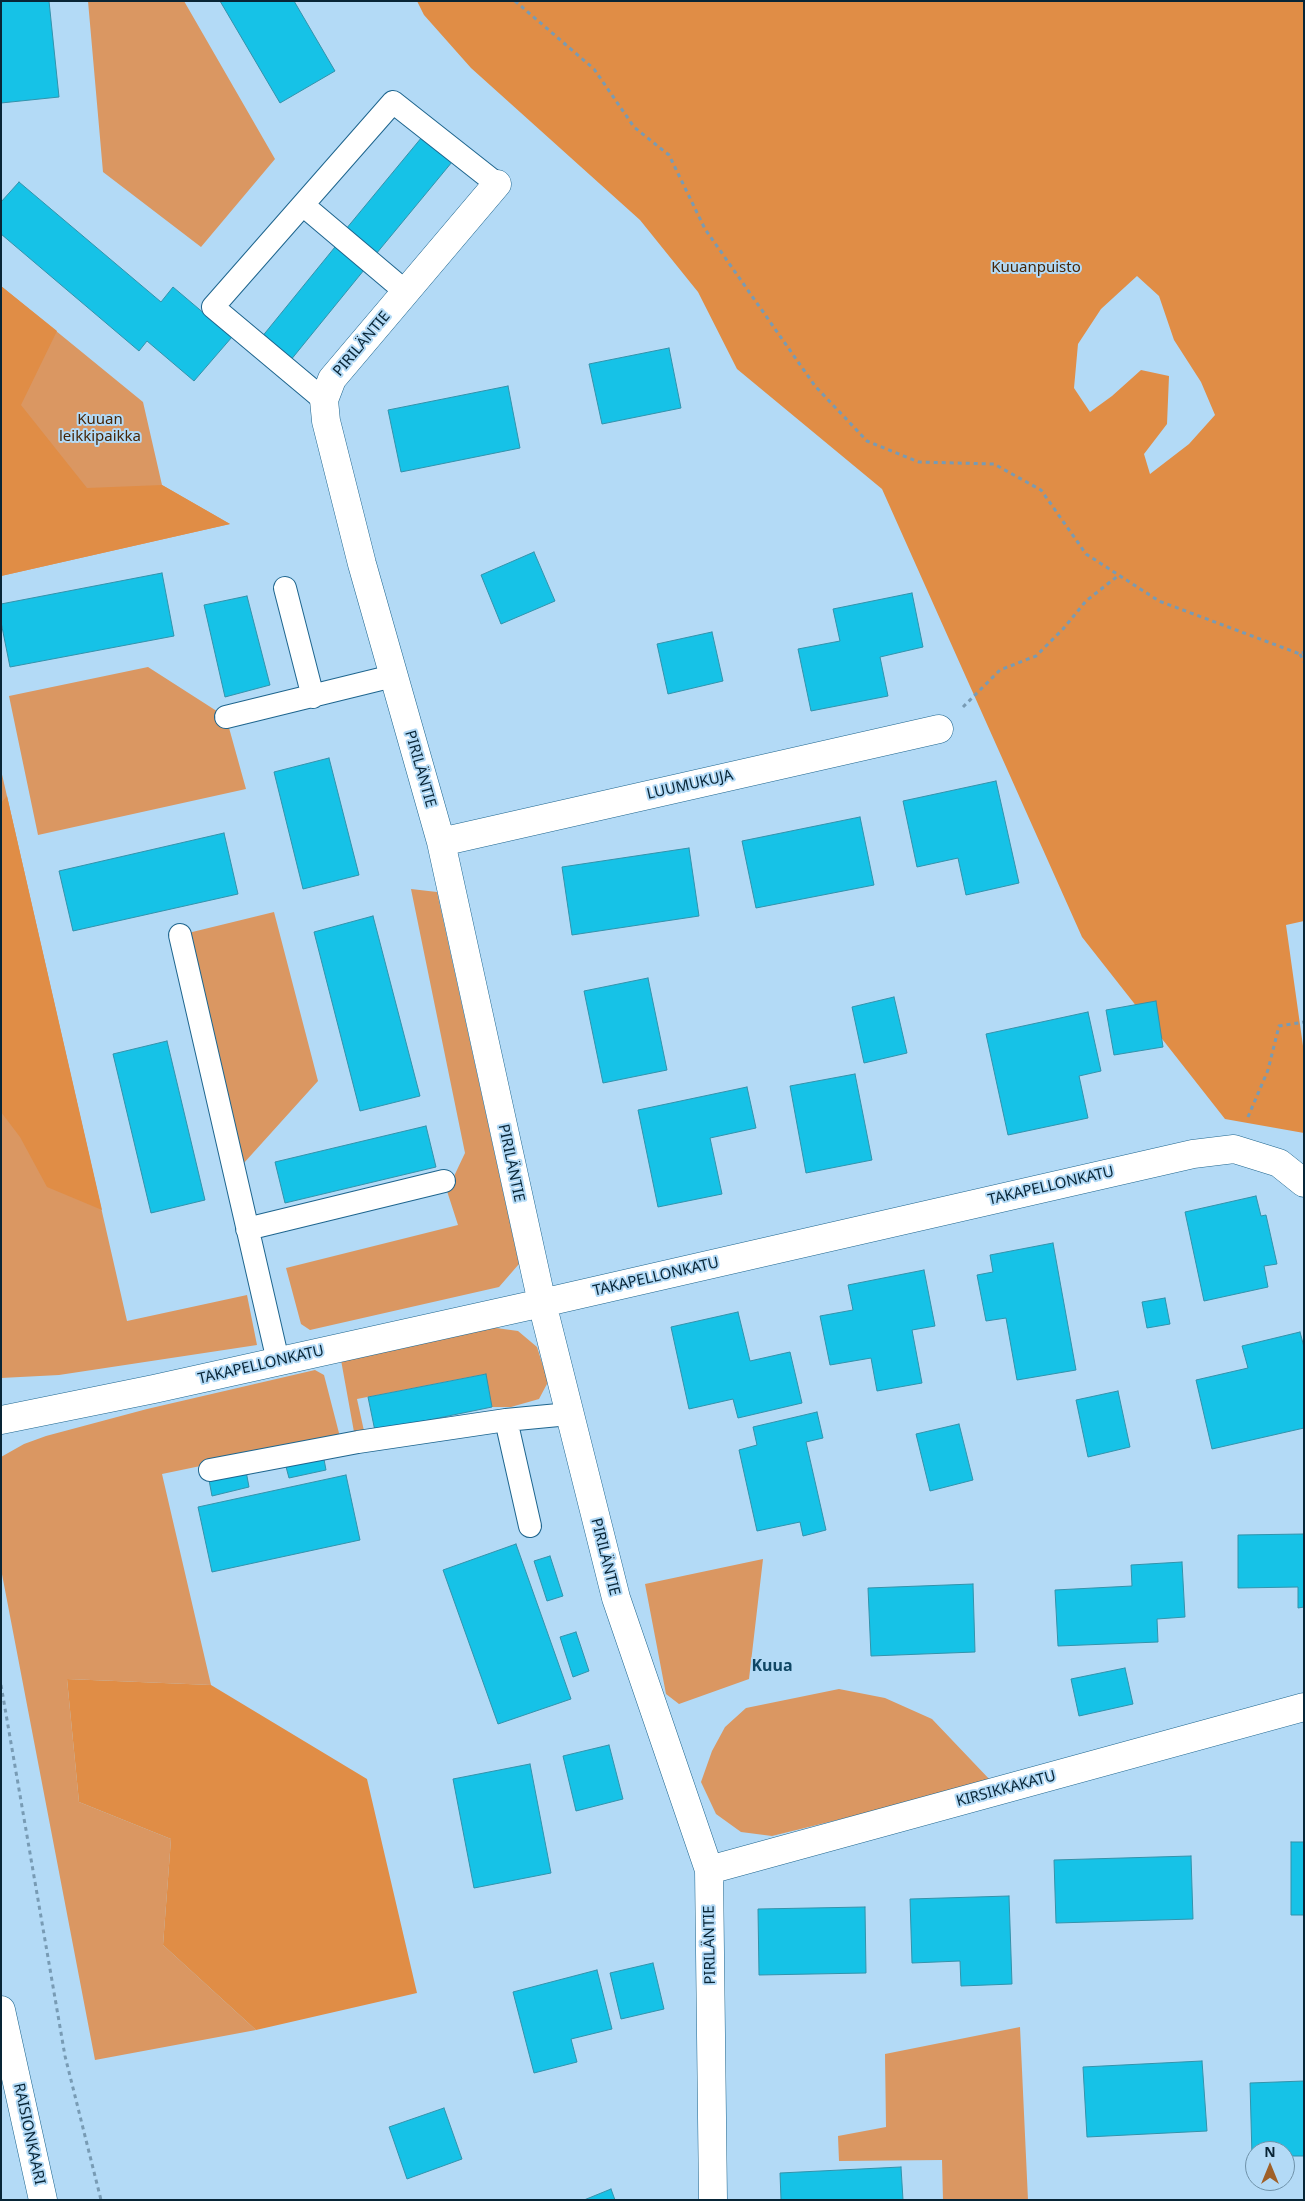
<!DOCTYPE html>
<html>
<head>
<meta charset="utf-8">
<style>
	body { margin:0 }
	#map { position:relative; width:1305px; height:2201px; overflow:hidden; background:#b3daf6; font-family:"Noto Sans",sans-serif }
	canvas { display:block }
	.frame { position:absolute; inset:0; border:2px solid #082536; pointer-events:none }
	.north { position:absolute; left:1245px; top:2141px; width:50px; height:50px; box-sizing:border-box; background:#b3daf6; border:1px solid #6f92a9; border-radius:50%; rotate:0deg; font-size:14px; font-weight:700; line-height:20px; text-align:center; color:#082536 }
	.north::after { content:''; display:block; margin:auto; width:18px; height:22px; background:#9f6028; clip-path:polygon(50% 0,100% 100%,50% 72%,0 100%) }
</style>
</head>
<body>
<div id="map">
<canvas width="1305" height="2201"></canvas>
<div class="frame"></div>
<div class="north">N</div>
</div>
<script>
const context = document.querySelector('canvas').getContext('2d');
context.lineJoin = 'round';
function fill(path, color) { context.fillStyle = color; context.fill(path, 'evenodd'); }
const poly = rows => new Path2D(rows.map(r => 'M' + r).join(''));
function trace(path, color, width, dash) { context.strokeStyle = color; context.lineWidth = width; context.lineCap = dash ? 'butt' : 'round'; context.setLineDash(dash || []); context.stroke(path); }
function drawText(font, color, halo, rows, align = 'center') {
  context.font = font + ' "Noto Sans",sans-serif'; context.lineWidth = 4; context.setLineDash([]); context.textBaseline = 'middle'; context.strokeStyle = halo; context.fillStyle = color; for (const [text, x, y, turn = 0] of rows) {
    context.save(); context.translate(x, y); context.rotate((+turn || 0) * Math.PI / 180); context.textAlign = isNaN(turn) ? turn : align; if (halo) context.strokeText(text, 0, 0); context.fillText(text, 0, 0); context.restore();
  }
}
const green = poly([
	[88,1,184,1,275,159,201,247,103,172],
	[1,286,143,402,162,485,230,524,1,576],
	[148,667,226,717,246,789,38,835,9,696],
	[1,770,127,1321,247,1295,257,1345,59,1375,1,1378],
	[411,889,437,892,519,1264,499,1287,310,1330,301,1324,286,1268,458,1225,447,1191,465,1153],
	[274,912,318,1081,234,1174,180,935],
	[489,1327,518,1331,537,1347,548,1382,539,1399,511,1407,492,1407,485,1374,357,1399,364,1431,354,1432,341,1360],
	[315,1370,324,1375,340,1437,162,1474,211,1685,67,1679,79,1802,171,1839,163,1945,256,2030,95,2060,1,1569,1,1457,24,1444,46,1436,147,1409],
	[763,1559,749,1679,679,1704,666,1694,645,1584],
	[839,1689,885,1698,932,1719,992,1782,772,1836,741,1832,716,1814,701,1782,712,1751,725,1727,746,1708],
	[1020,2027,1028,2200,943,2200,942,2160,839,2161,838,2136,886,2127,885,2054]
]);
const forest = poly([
	[417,1,1304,1,1304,921,1286,925,1304,1053,1304,1133,1225,1119,1082,937,882,489,737,369,698,292,640,220,471,68,424,15],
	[1137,276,1159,296,1174,340,1201,382,1215,415,1189,444,1150,474,1144,454,1167,424,1169,376,1141,370,1112,396,1090,412,1074,388,1078,344,1101,309],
	[1,286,57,331,21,405,87,488,162,485,230,524,1,576],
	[7,796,102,1210,47,1187,20,1137,1,1112,1,803],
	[67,1679,211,1685,367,1779,417,1993,256,2030,163,1945,171,1839,79,1802]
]);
const building = poly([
	[1,1,49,1,59,97,1,103,1,1],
	[220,1,294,1,335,71,280,103,220,1],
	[422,137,452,162,376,254,346,229,422,137],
	[19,182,161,302,173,287,232,337,194,381,147,341,139,351,1,234,1,202,19,182],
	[335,247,364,270,290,361,261,338,335,247],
	[669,348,681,408,602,424,589,364,669,348],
	[508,386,520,448,401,472,388,410,508,386],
	[534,552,555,601,501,624,481,575,534,552],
	[162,573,174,636,10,667,1,622,1,604,162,573],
	[912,593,923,647,880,657,888,696,811,711,798,649,840,641,833,609,912,593],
	[247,596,270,685,225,697,204,605,247,596],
	[712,632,723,681,668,694,657,644,712,632],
	[329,758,359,875,303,889,274,772,329,758],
	[996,781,1019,883,966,895,958,858,917,867,903,801,996,781],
	[860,817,874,885,756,908,742,841,860,817],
	[224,833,238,894,73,931,59,871,224,833],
	[689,848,699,916,572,935,562,867,689,848],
	[373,916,420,1096,360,1111,314,932,373,916],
	[648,978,667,1070,603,1083,584,991,648,978],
	[894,997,907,1053,864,1063,852,1007,894,997],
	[1156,1001,1163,1047,1114,1055,1106,1010,1156,1001],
	[1088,1012,1101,1071,1079,1076,1088,1118,1008,1135,986,1034,1088,1012],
	[167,1041,205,1200,151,1213,113,1054,167,1041],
	[855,1074,872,1160,806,1173,790,1086,855,1074],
	[747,1087,756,1128,710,1138,722,1194,658,1207,638,1110,747,1087],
	[426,1126,436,1167,285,1203,275,1162,426,1126],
	[1256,1196,1261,1216,1266,1215,1277,1264,1264,1266,1268,1287,1204,1301,1185,1212,1256,1196],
	[1053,1243,1076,1370,1017,1380,1006,1318,986,1321,977,1275,993,1272,990,1255,1053,1243],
	[924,1270,935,1326,912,1330,922,1383,877,1391,871,1358,830,1365,820,1316,853,1310,848,1285,924,1270],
	[1165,1298,1170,1324,1147,1328,1142,1302,1165,1298],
	[738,1312,750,1361,790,1352,802,1403,738,1418,733,1399,689,1409,671,1327,738,1312],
	[1300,1332,1304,1347,1304,1428,1212,1449,1196,1380,1248,1368,1242,1346,1300,1332],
	[486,1374,492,1407,375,1431,368,1397,486,1374],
	[1118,1391,1130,1447,1088,1457,1076,1400,1118,1391],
	[817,1412,823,1438,806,1442,826,1530,803,1536,800,1522,757,1531,739,1450,757,1445,753,1427,817,1412],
	[959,1424,973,1480,930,1491,916,1434,959,1424],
	[323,1454,326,1470,289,1478,285,1463,323,1454],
	[246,1471,249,1487,212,1496,209,1480,246,1471],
	[346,1475,360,1540,212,1572,198,1507,346,1475],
	[1304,1534,1304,1607,1298,1608,1298,1587,1238,1588,1238,1535,1304,1534],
	[516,1544,571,1699,498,1724,443,1570,516,1544],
	[550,1556,563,1596,547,1601,534,1561,550,1556],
	[1182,1562,1185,1617,1157,1619,1158,1642,1058,1646,1055,1590,1132,1586,1131,1565,1182,1562],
	[973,1584,975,1652,871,1656,868,1588,973,1584],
	[576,1632,589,1671,573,1677,560,1637,576,1632],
	[1125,1668,1133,1704,1079,1716,1071,1679,1125,1668],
	[609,1745,623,1799,576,1811,563,1756,609,1745],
	[530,1764,551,1873,474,1888,453,1779,530,1764],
	[1291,1842,1304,1842,1304,1915,1291,1915,1291,1842],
	[1191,1856,1193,1919,1056,1923,1054,1860,1191,1856],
	[1009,1896,1012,1984,961,1986,960,1961,912,1963,910,1899,1009,1896],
	[865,1907,866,1973,759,1975,758,1909,865,1907],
	[653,1963,664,2009,621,2019,610,1973,653,1963],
	[597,1970,612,2029,571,2039,577,2062,534,2073,513,1992,597,1970],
	[1202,2061,1207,2131,1087,2137,1083,2067,1202,2061],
	[1304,2081,1304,2156,1285,2156,1285,2151,1255,2151,1255,2157,1252,2157,1250,2083,1304,2081],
	[444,2108,462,2159,407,2179,389,2127,444,2108],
	[901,2167,903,2200,781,2200,780,2173,901,2167],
	[611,2189,615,2200,584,2200,611,2189]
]);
const path = poly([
	[515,1,594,69,634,127,669,155,705,229,815,386,867,441,919,462,994,464,1041,490,1086,554,1159,601,1300,654,1304,652],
	[1300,654,1304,662],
	[963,707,1000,670,1036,656,1063,629,1086,601,1119,575],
	[1248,1117,1268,1070,1279,1026,1304,1022],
	[1,1685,65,2056,101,2200]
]);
const lane = poly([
	[303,205,406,292],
	[324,400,213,307,393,102,497,184],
	[285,588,313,697],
	[226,717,393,676],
	[180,935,278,1361],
	[247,1229,444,1181],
	[506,1420,530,1526],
	[210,1470,358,1442,506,1420,569,1414]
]);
const street = poly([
	[497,184,332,379,324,400,326,421,362,564,441,842,542,1303,616,1598,709,1870,713,2200],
	[441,842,939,729],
	[1,1420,154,1389,542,1303,1193,1154,1234,1149,1279,1163,1304,1183],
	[709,1870,1304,1707]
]);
const secondary = poly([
	[1,2010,43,2200]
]);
const parkNames = [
	["Kuuanpuisto",1036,268],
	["Kuuan",100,420],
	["leikkipaikka",100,437]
];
const streetNames = [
	["PIRILÄNTIE",362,344,-50],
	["PIRILÄNTIE",420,769,74],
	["LUUMUKUJA",690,785,-13],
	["PIRILÄNTIE",511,1163,78],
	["TAKAPELLONKATU",1051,1186,-13],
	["TAKAPELLONKATU",656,1277,-13],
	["TAKAPELLONKATU",261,1365,-13],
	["PIRILÄNTIE",605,1557,76],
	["KIRSIKKAKATU",1006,1789,-15],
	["PIRILÄNTIE",710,1945,-91],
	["RAISIONKAARI",29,2134,78]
];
const neighbourhoodNames = [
	["Kuua",772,1666]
];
fill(green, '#da9762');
fill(forest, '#e08d46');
fill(building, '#16c2e7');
trace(building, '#3392ab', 1);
trace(lane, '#1e658e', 24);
trace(street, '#1e658e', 29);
trace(secondary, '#1e658e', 29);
trace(path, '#789bb4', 3, [4, 4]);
trace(lane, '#fff', 22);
trace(street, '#fff', 28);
trace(secondary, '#fff', 28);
drawText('15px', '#462506', '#b3daf6', parkNames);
drawText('15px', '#082536', '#b3daf6', streetNames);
drawText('bold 16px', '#104765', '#b3daf6', neighbourhoodNames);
</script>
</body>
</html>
